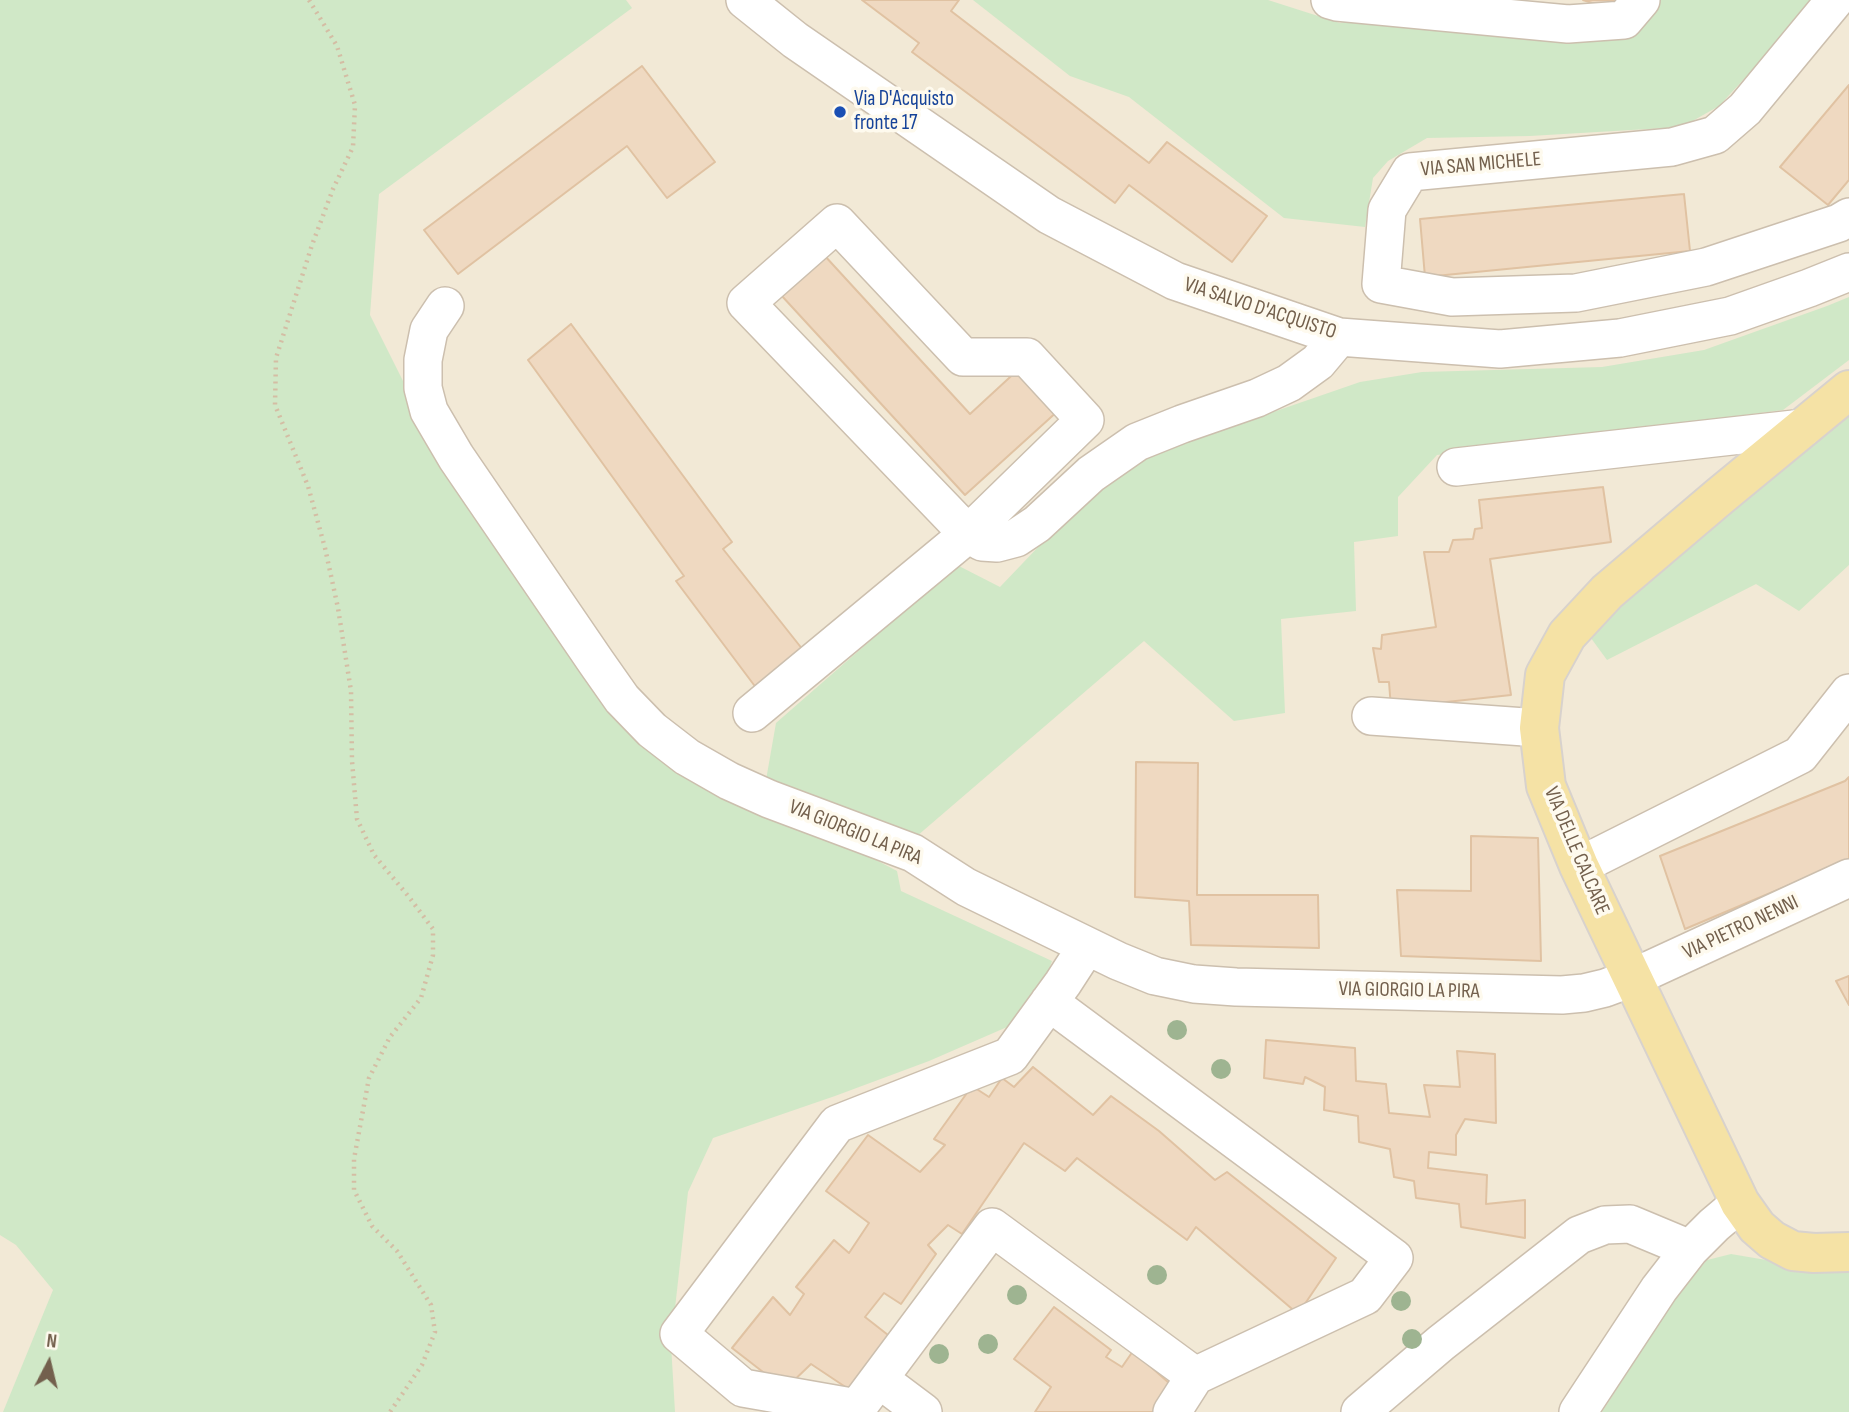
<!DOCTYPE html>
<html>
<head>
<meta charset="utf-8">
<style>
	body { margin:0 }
	#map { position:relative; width:1849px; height:1412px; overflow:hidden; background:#fbf6e8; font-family:"Sofia Sans Condensed",sans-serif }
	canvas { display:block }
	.north { position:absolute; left:14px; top:1328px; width:70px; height:70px; -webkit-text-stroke:5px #fefaee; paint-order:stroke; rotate:7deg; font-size:19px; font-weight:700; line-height:28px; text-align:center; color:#73604d }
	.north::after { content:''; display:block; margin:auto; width:24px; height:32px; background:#73604d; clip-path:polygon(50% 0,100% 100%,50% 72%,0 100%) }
</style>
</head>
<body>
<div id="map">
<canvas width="1849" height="1412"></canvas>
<div class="north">N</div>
</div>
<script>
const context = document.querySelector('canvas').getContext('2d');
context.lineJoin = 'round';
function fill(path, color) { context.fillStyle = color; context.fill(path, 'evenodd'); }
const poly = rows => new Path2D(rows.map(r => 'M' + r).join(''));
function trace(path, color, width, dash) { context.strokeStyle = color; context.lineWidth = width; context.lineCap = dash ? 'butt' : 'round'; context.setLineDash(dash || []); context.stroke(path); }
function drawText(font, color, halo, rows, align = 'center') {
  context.font = font + ' "Sofia Sans Condensed",sans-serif'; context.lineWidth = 7; context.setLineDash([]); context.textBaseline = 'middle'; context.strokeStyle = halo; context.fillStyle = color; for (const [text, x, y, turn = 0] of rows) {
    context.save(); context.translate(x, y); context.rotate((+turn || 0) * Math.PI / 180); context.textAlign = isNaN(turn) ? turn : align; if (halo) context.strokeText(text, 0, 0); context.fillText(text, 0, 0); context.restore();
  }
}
const residential = poly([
	[0,0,1849,0,1849,1412,0,1412]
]);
const green = poly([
	[0,0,626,0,632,8,379,194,370,315,414,403,592,677,859,851,897,871,901,891,1052,961,1043,985,1014,1024,929,1061,835,1096,713,1138,688,1192,671,1344,675,1412,3,1412,53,1290,16,1245,0,1235],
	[973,0,1268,0,1340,23,1370,14,1575,39,1651,0,1813,0,1791,28,1719,106,1682,127,1530,136,1427,138,1388,161,1373,178,1365,227,1284,218,1129,97,1070,76],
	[1849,297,1849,360,1783,410,1437,455,1398,497,1398,536,1354,542,1356,611,1281,619,1285,713,1234,721,1144,641,917,836,766,780,776,723,957,565,1000,587,1064,520,1146,456,1360,382,1422,372,1602,367,1704,350,1827,306],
	[1849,416,1849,565,1799,611,1756,584,1607,660,1588,634,1629,593],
	[1731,1254,1778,1262,1849,1270,1849,1412,1602,1412,1678,1294,1707,1260]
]);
const building = poly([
	[862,0,959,0,951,11,1149,163,1167,142,1267,216,1232,262,1129,185,1115,203,912,52,919,43,862,0],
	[1583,0,1614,0,1611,9,1583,0],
	[642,66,715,162,667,198,627,146,458,274,424,230,642,66],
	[1849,85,1849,180,1828,205,1780,167,1849,85],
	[1684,194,1690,251,1425,277,1420,219,1684,194],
	[824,255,970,414,1021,367,1060,409,965,495,781,295,824,255],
	[571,324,732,542,723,549,807,655,760,693,676,581,684,576,528,360,571,324],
	[1603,487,1611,542,1490,559,1511,695,1391,708,1389,682,1379,682,1373,648,1381,649,1382,635,1436,627,1424,552,1449,552,1453,540,1473,539,1475,529,1482,528,1479,500,1603,487],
	[1136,762,1198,763,1197,895,1318,895,1319,948,1191,945,1189,901,1135,897,1136,762],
	[1849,777,1849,859,1813,875,1685,929,1660,856,1845,781,1849,777],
	[1471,836,1538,838,1541,961,1401,956,1397,890,1471,891,1471,836],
	[1849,976,1849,1005,1836,981,1849,976],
	[1266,1040,1355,1048,1356,1081,1386,1084,1389,1113,1430,1117,1424,1085,1460,1087,1457,1051,1495,1054,1496,1123,1465,1119,1456,1135,1456,1155,1429,1152,1428,1168,1487,1175,1486,1204,1525,1200,1525,1238,1461,1227,1459,1204,1416,1198,1414,1181,1394,1177,1390,1149,1359,1142,1358,1116,1324,1110,1325,1087,1305,1077,1303,1084,1264,1078,1266,1040],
	[1033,1067,1093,1115,1111,1096,1159,1131,1215,1180,1227,1172,1336,1258,1298,1314,1196,1227,1187,1240,1077,1158,1065,1171,1024,1143,962,1234,948,1225,928,1245,936,1254,901,1304,884,1293,865,1317,897,1342,859,1396,811,1364,785,1389,732,1348,773,1297,790,1315,804,1294,796,1287,834,1240,849,1253,869,1223,826,1191,868,1135,920,1172,945,1145,934,1139,972,1086,989,1097,1002,1078,1014,1087,1033,1067],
	[1054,1307,1111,1350,1106,1357,1122,1367,1133,1351,1178,1391,1164,1412,1035,1412,1051,1387,1014,1359,1054,1307]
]);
const path = poly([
	[309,0,337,46,355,105,353,147,333,189,312,245,276,358,275,405,308,486,325,548,338,608,351,691,352,761,357,819,374,855,409,897,433,929,433,955,421,998,390,1037,369,1078,354,1159,354,1190,372,1226,397,1251,431,1305,435,1332,422,1365,390,1412]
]);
const minor = poly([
	[745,0,795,40,1049,215,1175,281,1339,337,1500,349,1620,338,1730,316,1809,288,1849,272],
	[1330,0,1337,2,1568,24,1624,20,1641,0],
	[1835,0,1745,109,1715,135,1672,147,1410,172,1387,210,1381,284,1452,297,1576,293,1706,267,1839,223,1849,217],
	[445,306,429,330,423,360,423,388,429,411,456,457,596,662,622,699,652,730,687,757,729,781,769,799,913,853,966,887,1118,961,1155,976,1194,984,1236,987,1562,995,1584,993,1605,988,1632,978,1849,878],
	[1456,467,1803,428],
	[752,713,968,534,1085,420,1027,357,963,357,837,223,746,303,968,534,982,542,997,543,1016,538,1037,524,1091,474,1137,442,1182,424,1257,398,1289,383,1318,362,1339,337],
	[1371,716,1539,728],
	[1579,866,1800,755,1849,693],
	[1087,946,1063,983,1010,1056,837,1124,679,1334,743,1388,857,1408,992,1227,1195,1376],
	[1049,1002,1394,1258,1365,1296,1195,1376,1172,1412],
	[879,1379,923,1412],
	[1360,1412,1441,1343,1579,1235,1605,1225,1630,1224,1690,1249],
	[1578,1412,1659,1289,1690,1249,1714,1225,1740,1203]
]);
const major = poly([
	[1849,390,1720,496,1607,592,1567,635,1545,675,1539,728,1546,786,1579,866,1740,1203,1757,1227,1772,1240,1793,1251,1814,1253,1849,1252]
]);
const trees = [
	[1177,1030],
	[1221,1069],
	[1157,1275],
	[1017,1295],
	[1401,1301],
	[1412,1339],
	[988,1344],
	[939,1354]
];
const markers = [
	[840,112,7,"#1a4fb4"]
];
const transitNames = [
	["Via D'Acquisto",854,100],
	["fronte 17",854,124]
];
const streetNames = [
	["VIA SAN MICHELE",1481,165,-5],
	["VIA SALVO D'ACQUISTO",1260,309,18],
	["VIA GIORGIO LA PIRA",855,833,22],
	["VIA DELLE CALCARE",1576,851,67],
	["VIA PIETRO NENNI",1741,928,-25],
	["VIA GIORGIO LA PIRA",1409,991,1]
];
fill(residential, '#f2e9d6');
fill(green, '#d0e8c7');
fill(building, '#efd9c1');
trace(building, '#e0c2a2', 2);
trace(minor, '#ccbfae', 40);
trace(major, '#d8d2cd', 42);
trace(path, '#d4bda4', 4.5, [2, 5]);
trace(minor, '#fff', 37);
trace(major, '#f5e2a5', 38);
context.fillStyle = '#9eb491';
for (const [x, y] of trees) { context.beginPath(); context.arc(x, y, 10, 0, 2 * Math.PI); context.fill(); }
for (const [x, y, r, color] of markers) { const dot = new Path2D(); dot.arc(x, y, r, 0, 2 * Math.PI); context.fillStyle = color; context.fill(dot); trace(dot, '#fefaee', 2.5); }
drawText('21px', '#164399', '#fefaee', transitNames, 'left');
drawText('21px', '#73604d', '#fefaee', streetNames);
</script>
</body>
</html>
